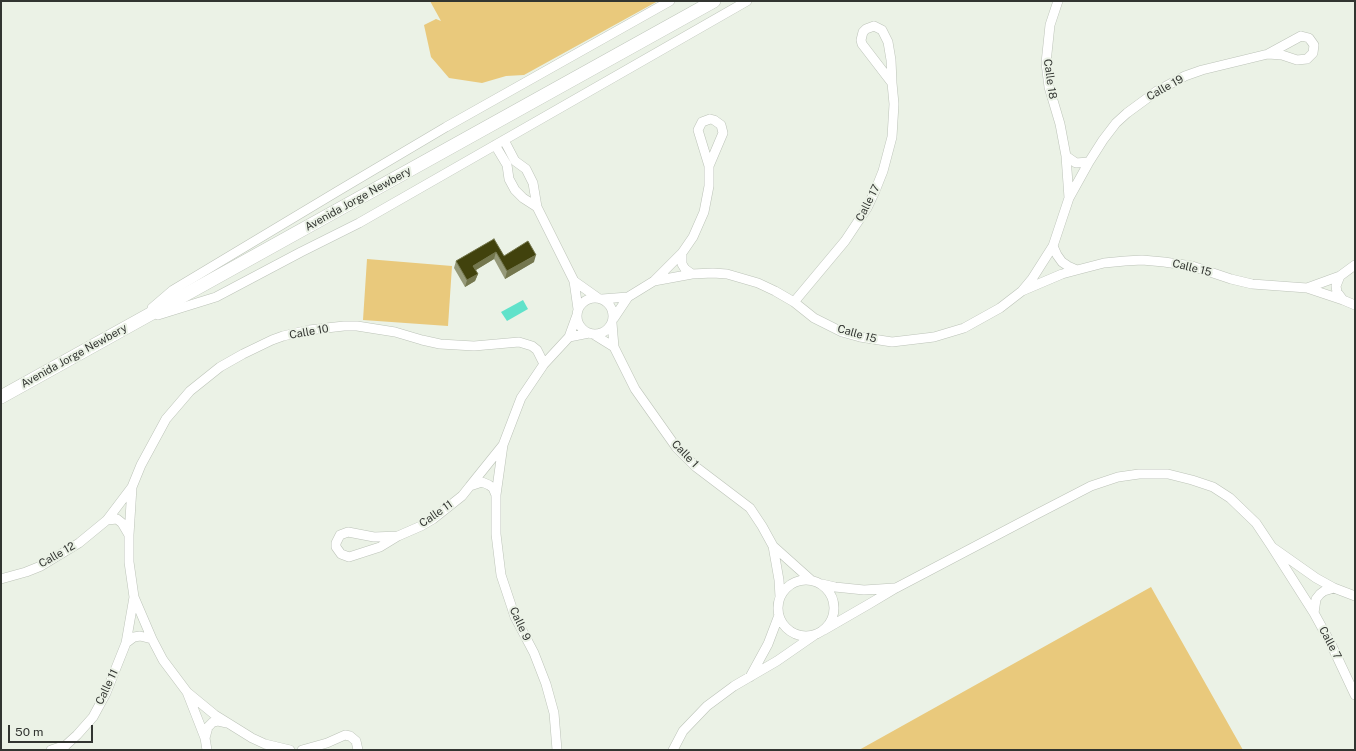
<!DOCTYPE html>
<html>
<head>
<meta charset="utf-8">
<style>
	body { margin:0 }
	#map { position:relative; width:1356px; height:751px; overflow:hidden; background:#ebf2e6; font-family:"Public Sans",sans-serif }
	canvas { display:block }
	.frame { position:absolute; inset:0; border:2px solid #323531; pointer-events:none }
	.scale { position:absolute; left:8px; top:725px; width:85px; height:18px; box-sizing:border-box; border:2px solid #323531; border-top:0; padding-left:5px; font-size:12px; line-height:14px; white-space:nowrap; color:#323531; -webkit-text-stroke:3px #ebf2e6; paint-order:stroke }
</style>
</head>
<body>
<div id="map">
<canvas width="1356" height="751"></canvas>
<div class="frame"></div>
<div class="scale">50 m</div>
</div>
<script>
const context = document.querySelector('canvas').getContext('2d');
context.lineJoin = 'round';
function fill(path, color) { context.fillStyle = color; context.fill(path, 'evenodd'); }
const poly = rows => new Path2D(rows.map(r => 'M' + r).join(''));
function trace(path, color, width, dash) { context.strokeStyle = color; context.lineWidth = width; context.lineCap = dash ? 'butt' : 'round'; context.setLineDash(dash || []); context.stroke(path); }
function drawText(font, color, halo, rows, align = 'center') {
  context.font = font + ' "Public Sans",sans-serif'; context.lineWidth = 4; context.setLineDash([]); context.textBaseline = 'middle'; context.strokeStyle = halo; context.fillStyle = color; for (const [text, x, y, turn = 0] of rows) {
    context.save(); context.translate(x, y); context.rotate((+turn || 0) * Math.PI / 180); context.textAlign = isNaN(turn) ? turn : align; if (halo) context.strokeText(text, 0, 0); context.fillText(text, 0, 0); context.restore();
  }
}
const green = poly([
	[430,1,658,1,524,75,506,76,482,83,449,78,431,57,424,25,436,19,441,21],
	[367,259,452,266,448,326,363,320],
	[1151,587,1243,750,859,750]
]);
const water = poly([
	[523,300,528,309,507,321,501,312]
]);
const minor = poly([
	[1058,1,1050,25,1046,63,1049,87,1060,124,1066,156],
	[874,26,882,30,888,42,891,60,892,83,862,44,861,40,863,32,866,29,874,26],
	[1301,36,1309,38,1314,45,1313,53,1307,59,1297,60,1282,55,1268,54,1301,36],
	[710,119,714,120,721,125,723,133,709,166,698,130,702,122,710,119],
	[495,145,507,165,509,179,515,190,523,198,537,207,533,183,526,169,515,161,504,140],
	[1089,162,1103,140,1116,123,1127,113,1157,91,1185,76,1202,70,1268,54],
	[537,207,574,281],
	[1053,246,1069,198,1089,162,1076,163,1066,156,1069,198],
	[682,253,693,237,704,212,709,186,709,166],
	[1077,270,1104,263,1125,261,1142,260,1164,262,1192,266,1231,279,1252,284,1307,288,1343,300,1337,292,1336,286,1340,276,1307,288],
	[692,274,713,273,727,274,758,283,775,291,794,302,814,318,842,332,860,337,892,342,934,337,964,328,1000,308,1022,291,1062,274,1077,270,1068,266,1062,262,1057,255,1053,246,1032,279,1022,291],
	[1340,276,1355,265],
	[628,297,654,281,682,253,682,264,685,269,692,274,654,281],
	'577 316a18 18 0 1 1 36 0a18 18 0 1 1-36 0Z',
	[602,299,628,297,614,318],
	[1343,300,1355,305],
	[794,302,845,241,867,208,875,191,883,171,892,137,894,104,892,83],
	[152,308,173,290,338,191,446,127,670,1],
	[578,309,574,281,598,298],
	[158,315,216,297,301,252,359,223,747,1],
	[577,315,569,337,589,333],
	[593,334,614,347,612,323],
	[614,347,635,389,676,447,696,467,750,508,762,526,773,546],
	[503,445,470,486,482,482,489,485,493,488,496,495,503,445,521,398,544,364,569,337],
	[132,487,129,535,122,523,117,519,107,520,132,487,141,465,166,419,190,391,220,367,243,354,272,340,283,336,309,330,344,326,357,326,395,332,422,340,440,344,474,346,519,342,532,346,537,350,544,364],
	[496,495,496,534,501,575,515,617,534,653,546,684,554,713,557,750],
	[348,532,374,537,398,536,380,547,349,557,341,554,336,547,336,543,340,535,348,532],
	[129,535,129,562,134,597,152,639,140,636,134,637,126,643,134,597],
	[398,536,421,526,433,519,462,496,470,486],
	[1,579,26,572,41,566,79,543,107,520],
	'778 608a28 28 0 1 1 56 0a28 28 0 1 1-56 0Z',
	[822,584,835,587,864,590,894,588],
	[1334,588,1324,591,1320,594,1316,599,1314,613,1272,547,1316,578,1334,588,1355,596],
	[780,597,779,580,773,546,811,580],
	[1314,613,1331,644,1355,695],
	[824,630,869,604,896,588,1033,516,1091,486,1118,477,1139,474,1168,474,1192,480,1213,487,1230,498,1256,523,1272,547],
	[152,639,163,660,187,692],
	[750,677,768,644,779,615],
	[227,723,218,721,213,722,208,727,205,738,187,692,215,715,252,738,265,744,290,750],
	[205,738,207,750],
	[66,745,77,735,93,717,106,693,126,643],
	[51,750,66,745,61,750],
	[302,750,327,743,345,735,350,736,356,741,358,750],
	[673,750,683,731,707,706,734,686,777,661,816,634]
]);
const secondary = poly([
	[1,397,714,1]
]);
const wall = poly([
	[494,239,504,256,534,262,505,279,494,259,476,270,478,274,475,281,465,287,454,268,456,261]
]);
const shadedWall = poly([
	[496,252,494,259,471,273,473,266],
	[536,255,534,262,505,279,507,271],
	[478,274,475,281,465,287,467,280]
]);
const building = poly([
	[494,239,504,256,528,241,536,255,507,271,496,252,473,266,478,274,467,280,456,261,494,239]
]);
const streetNames = [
	["Calle 18",1050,79,82],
	["Calle 19",1165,88,-29],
	["Avenida Jorge Newbery",358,199,-29],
	["Calle 17",868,203,-63],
	["Calle 15",1192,268,14],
	["Calle 10",309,332,-10],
	["Calle 15",857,334,16],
	["Avenida Jorge Newbery",74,356,-29],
	["Calle 1",685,454,46],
	["Calle 11",436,514,-35],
	["Calle 12",57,555,-30],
	["Calle 9",520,624,65],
	["Calle 7",1330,643,62],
	["Calle 11",107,687,-65]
];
fill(green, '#e9c97c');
fill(water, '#60e2ca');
trace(minor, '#bcc3b8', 10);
trace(secondary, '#bcc3b8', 14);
trace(minor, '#fff', 9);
trace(secondary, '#fff', 13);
fill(wall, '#969a7a');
fill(shadedWall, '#74774e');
fill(building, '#41420d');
trace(building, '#74774e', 1);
drawText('11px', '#323531', '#ebf2e6', streetNames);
</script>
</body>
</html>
